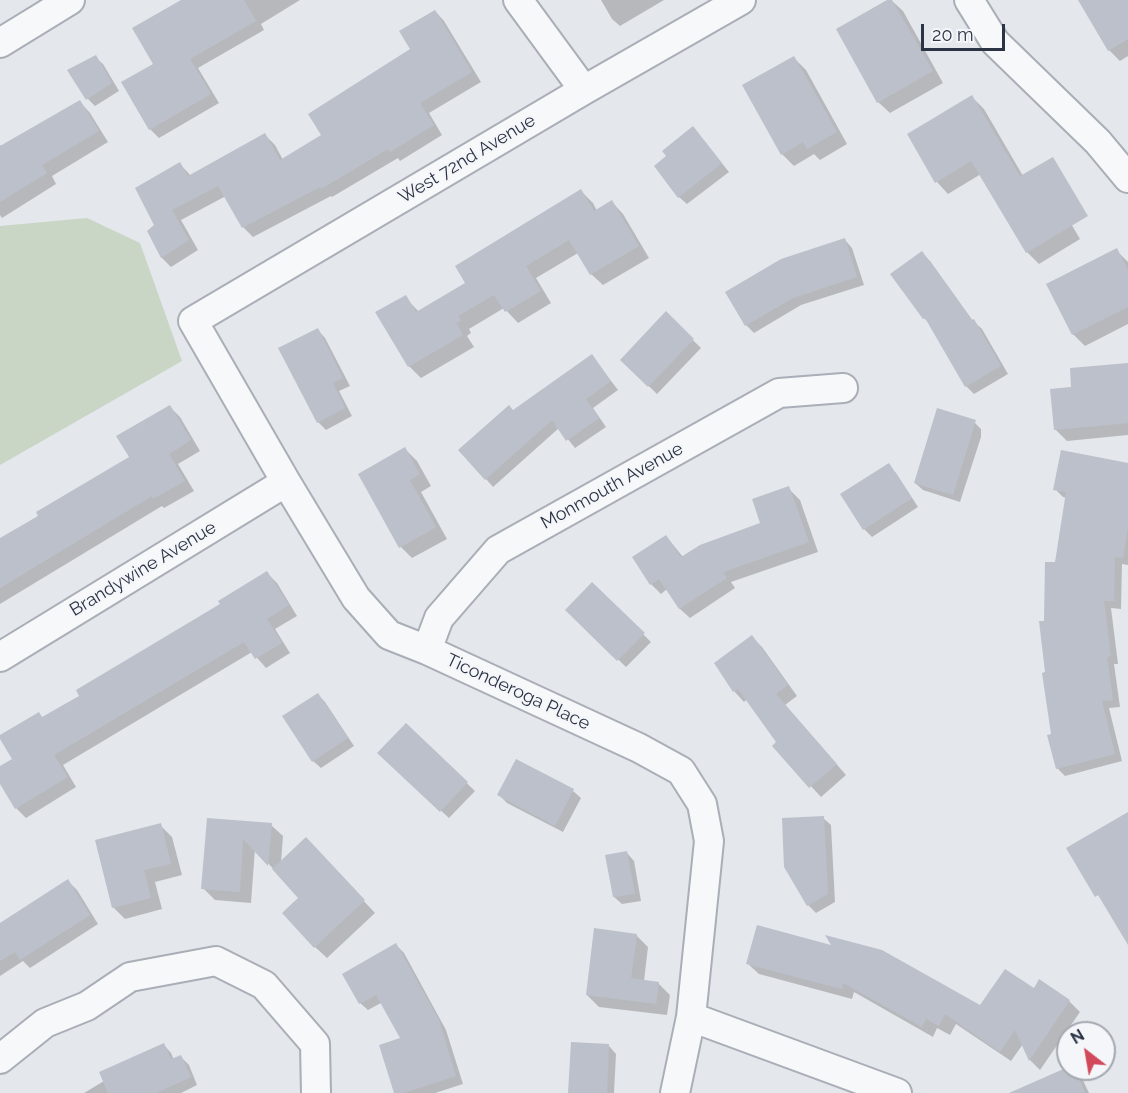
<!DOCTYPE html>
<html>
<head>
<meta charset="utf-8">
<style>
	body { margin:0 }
	#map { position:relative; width:1128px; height:1093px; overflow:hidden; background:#e4e7ec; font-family:Raleway,sans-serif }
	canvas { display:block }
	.north { position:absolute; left:1056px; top:1021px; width:60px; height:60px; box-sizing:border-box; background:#f4f6f9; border:2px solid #a4a8b1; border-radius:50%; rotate:329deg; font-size:16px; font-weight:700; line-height:24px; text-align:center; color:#2b3445 }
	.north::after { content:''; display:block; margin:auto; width:21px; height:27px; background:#d1495b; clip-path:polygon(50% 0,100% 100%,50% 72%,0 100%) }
	.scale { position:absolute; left:921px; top:24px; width:84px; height:27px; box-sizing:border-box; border:3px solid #2b3445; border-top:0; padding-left:8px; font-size:18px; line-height:21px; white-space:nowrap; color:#2b3445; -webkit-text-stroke:4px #f4f6f9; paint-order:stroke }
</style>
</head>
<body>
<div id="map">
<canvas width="1128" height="1093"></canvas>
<div class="north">N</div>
<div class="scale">20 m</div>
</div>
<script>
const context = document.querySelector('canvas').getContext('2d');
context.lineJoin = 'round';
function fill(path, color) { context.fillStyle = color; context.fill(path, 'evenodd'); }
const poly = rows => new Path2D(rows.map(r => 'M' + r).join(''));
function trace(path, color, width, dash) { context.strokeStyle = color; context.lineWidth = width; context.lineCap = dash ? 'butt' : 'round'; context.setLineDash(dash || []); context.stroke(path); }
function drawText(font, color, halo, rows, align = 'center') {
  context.font = font + ' Raleway,sans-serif'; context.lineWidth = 4.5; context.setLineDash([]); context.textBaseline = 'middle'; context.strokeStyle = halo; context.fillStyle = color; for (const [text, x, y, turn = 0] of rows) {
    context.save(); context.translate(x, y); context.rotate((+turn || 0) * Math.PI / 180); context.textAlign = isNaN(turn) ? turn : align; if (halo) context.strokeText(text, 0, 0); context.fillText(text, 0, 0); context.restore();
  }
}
const green = poly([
	[87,218,140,243,182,361,0,465,0,226]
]);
const shadow = poly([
	[182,0,300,0,261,24,264,30,198,68,219,103,159,138,150,129,155,64],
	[601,0,664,0,620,26,612,19],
	[891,0,903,11,943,83,890,113,878,102],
	[1080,0,1128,0,1128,56,1120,61,1109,50],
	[435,11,444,21,481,82,429,113,442,135,400,161,398,158,332,197,331,196,253,237,244,228,226,196,181,220,198,250,171,267,162,258,149,232,156,226,180,164,191,176,265,135,275,145,283,160,323,136,412,50],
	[95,57,103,64,119,91,95,106,88,99],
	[794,58,806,70,847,144,820,160,814,154,794,166,782,154],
	[972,97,984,109,1023,176,1046,181,1080,239,1039,264,1027,252,981,174,948,194,937,182],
	[80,102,90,113,108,142,52,176,56,184,2,218,0,215,0,145,2,147],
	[700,136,729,172,687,204,679,197,668,156],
	[581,191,593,203,597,211,612,202,623,214,649,258,603,285,591,274,578,253,536,278,551,303,518,323,504,308,469,329,471,333,467,336,474,347,421,378,409,366,378,313,405,297,419,312,467,283],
	[845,240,852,248,864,285,801,305,754,333,746,325,727,292],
	[1116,250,1128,262,1128,324,1085,346,1073,334],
	[922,253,930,261,973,321,982,329,1008,374,974,394,966,386,931,325,924,318],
	[666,314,701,348,657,394,622,360],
	[318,330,325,338,350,386,339,391,352,416,326,430,318,422],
	[592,356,618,390,593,408,606,427,575,448,559,428,493,487,486,479,513,411],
	[1128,364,1128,435,1067,441,1055,429,1073,388],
	[170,407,180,417,200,451,178,464,194,491,164,508,162,506,0,604,0,540,131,458],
	[973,421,981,429,981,437,960,502,923,490,915,483],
	[405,449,417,461,431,486,421,492,447,539,412,558,401,547],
	[888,465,896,473,918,507,872,537,864,529],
	[1128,465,1128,565,1122,564,1121,609,1111,608,1118,664,1114,664,1120,707,1109,708,1122,761,1065,776,1057,768,1047,674,1045,622,1067,498,1063,497,1055,489],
	[790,490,800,500,818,552,731,582,735,588,690,618,680,609,667,589,661,594,651,584,666,536,683,557,762,524],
	[267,573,277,583,297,616,275,629,290,653,266,668,252,652,63,765,76,787,26,818,16,808,0,781,0,768,14,759,39,714,43,718,81,696],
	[592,584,651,642,626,667,567,610],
	[752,637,762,647,797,696,785,705,846,775,821,797,774,746,778,742,747,699,744,702,734,691],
	[318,695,325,702,354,746,321,768,313,761],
	[406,725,475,791,449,818,379,753],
	[573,791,581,798,563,832,507,803,499,795],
	[823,818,831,825,835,902,816,913,808,905,785,867],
	[208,820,271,825,283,836,281,863,317,851,375,913,327,958,315,947,300,898,255,849,251,903,215,900,203,888],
	[160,825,172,837,182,875,155,882,162,909,125,919,113,907],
	[627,853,634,861,641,901,622,904,614,897],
	[68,881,77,890,98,924,30,968,23,961,0,976,0,924],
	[636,935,648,947,644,981,658,983,670,995,667,1015,599,1007,587,995],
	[396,945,404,953,446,1030,463,1084,435,1093,396,1093,403,1039,381,1003,368,1010,360,1003],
	[748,964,981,1007,1034,990,1069,1001,1080,1012,1040,1070,1030,1060,1023,1044,1011,1061,956,1024,950,1035,937,1028,933,1037,854,992,852,999,759,974],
	[164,1045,171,1053,174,1060,181,1057,189,1065,197,1085,181,1093,84,1093],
	[609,1046,616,1054,614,1093,569,1093],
	[1068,1068,1075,1069,1080,1074,1089,1093,1045,1093]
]);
const building = poly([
	[181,0,244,0,256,21,190,59,211,94,149,130,121,82,153,64,132,28],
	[887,0,892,0,933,71,877,103,836,29],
	[1078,0,1128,0,1128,39,1108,51],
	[435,10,472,72,420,103,434,125,390,152,388,149,321,189,320,187,242,228,218,186,172,210,189,240,161,258,147,231,154,225,135,188,180,162,188,176,265,133,280,160,321,135,308,114,410,49,399,31],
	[96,55,112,83,86,100,67,70],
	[794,56,837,132,807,149,803,142,781,155,742,85],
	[972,95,1020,176,1053,157,1088,216,1026,253,971,161,935,183,907,134],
	[80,100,99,131,42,165,47,173,0,202,0,146],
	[693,126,722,163,678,198,654,166,666,156,662,151],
	[581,189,594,211,612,200,639,246,590,275,569,240,526,266,541,291,505,312,494,295,458,316,461,321,456,323,463,335,408,367,375,312,406,295,416,312,465,283,455,266],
	[845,238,857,277,793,298,745,326,725,292,781,259],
	[1117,248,1128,270,1128,307,1072,335,1046,284],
	[922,251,972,320,974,319,1001,366,965,387,925,318,923,319,890,274],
	[666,311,694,339,648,387,620,360],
	[318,328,343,378,333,383,345,408,317,423,278,348],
	[592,354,611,381,586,399,599,418,566,441,552,420,485,480,458,450,509,405,513,410],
	[1128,363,1128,423,1054,430,1050,389,1071,387,1070,368],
	[170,405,191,440,169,454,185,481,153,499,152,496,0,588,0,538,38,516,36,512,129,457,116,436],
	[937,408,976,420,953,495,914,483],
	[405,447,420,474,410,480,436,527,399,548,358,474],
	[1061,450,1128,463,1128,526,1123,558,1115,557,1114,601,1104,601,1111,656,1107,657,1113,700,1102,701,1115,754,1056,769,1047,735,1051,734,1042,673,1045,672,1039,621,1044,621,1045,562,1055,562,1066,492,1053,490],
	[889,463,912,498,863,530,840,494],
	[789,486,809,542,723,572,727,578,679,609,659,579,650,585,632,557,666,535,681,557,700,545,760,523,752,499],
	[267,571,289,605,267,619,282,643,255,659,244,642,54,755,68,777,15,809,0,784,0,766,12,759,0,739,0,735,39,712,42,717,79,696,76,690,220,604,218,601],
	[592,582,645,633,617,661,565,610],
	[752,635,788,685,776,694,837,764,809,788,772,746,776,742,738,689,733,692,714,663],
	[318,693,348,738,312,762,282,716],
	[406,723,468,782,440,812,377,753],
	[516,759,574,789,555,826,497,795],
	[1128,812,1128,945,1098,895,1095,897,1066,848],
	[824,816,828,894,807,906,784,867,782,818],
	[207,818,272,823,268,866,243,839,240,892,201,889],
	[161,823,171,864,144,870,151,898,112,908,95,840],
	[306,837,365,900,314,948,282,913,298,898,272,869],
	[627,851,635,894,613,897,605,855],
	[68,879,90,915,20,960,15,952,0,961,0,923],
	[757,925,831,945,825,935,882,950,980,1005,1005,969,1034,988,1039,979,1070,1000,1029,1061,1015,1030,1000,1052,945,1014,939,1026,926,1019,922,1027,843,983,842,989,746,964],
	[594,928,637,934,631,978,659,982,656,1004,586,995],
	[396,943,439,1020,456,1076,403,1093,394,1093,379,1045,400,1038,376,995,359,1004,342,974],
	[571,1042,609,1044,607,1093,568,1093],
	[164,1043,171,1059,181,1055,191,1077,156,1093,108,1093,99,1072],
	[1068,1067,1068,1069,1075,1069,1085,1093,1009,1093]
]);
const minor = poly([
	[518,0,584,90],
	[969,0,995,42,1098,142,1128,178],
	[0,43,70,0],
	[427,650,439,618,498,550,779,393,843,388],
	[0,657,286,482],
	[691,1017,897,1093],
	[0,1059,45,1023,87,1006,130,977,216,961,264,985,315,1044,316,1093],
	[675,1093,691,1017,709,841,702,804,681,771,639,748,427,650,389,635,356,598,286,482,193,321,584,90,741,0]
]);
const streetNames = [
	["West 72nd Avenue",467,159,-31],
	["Monmouth Avenue",612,486,-29],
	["Brandywine Avenue",143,569,-31],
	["Ticonderoga Place",518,692,25]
];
fill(green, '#c9d6c5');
fill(shadow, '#0003');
fill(building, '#bbc0ca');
trace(minor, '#a9aeb7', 32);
trace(minor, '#f7f8fa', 28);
drawText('18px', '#2b3445', '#f4f6f9', streetNames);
</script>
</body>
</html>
